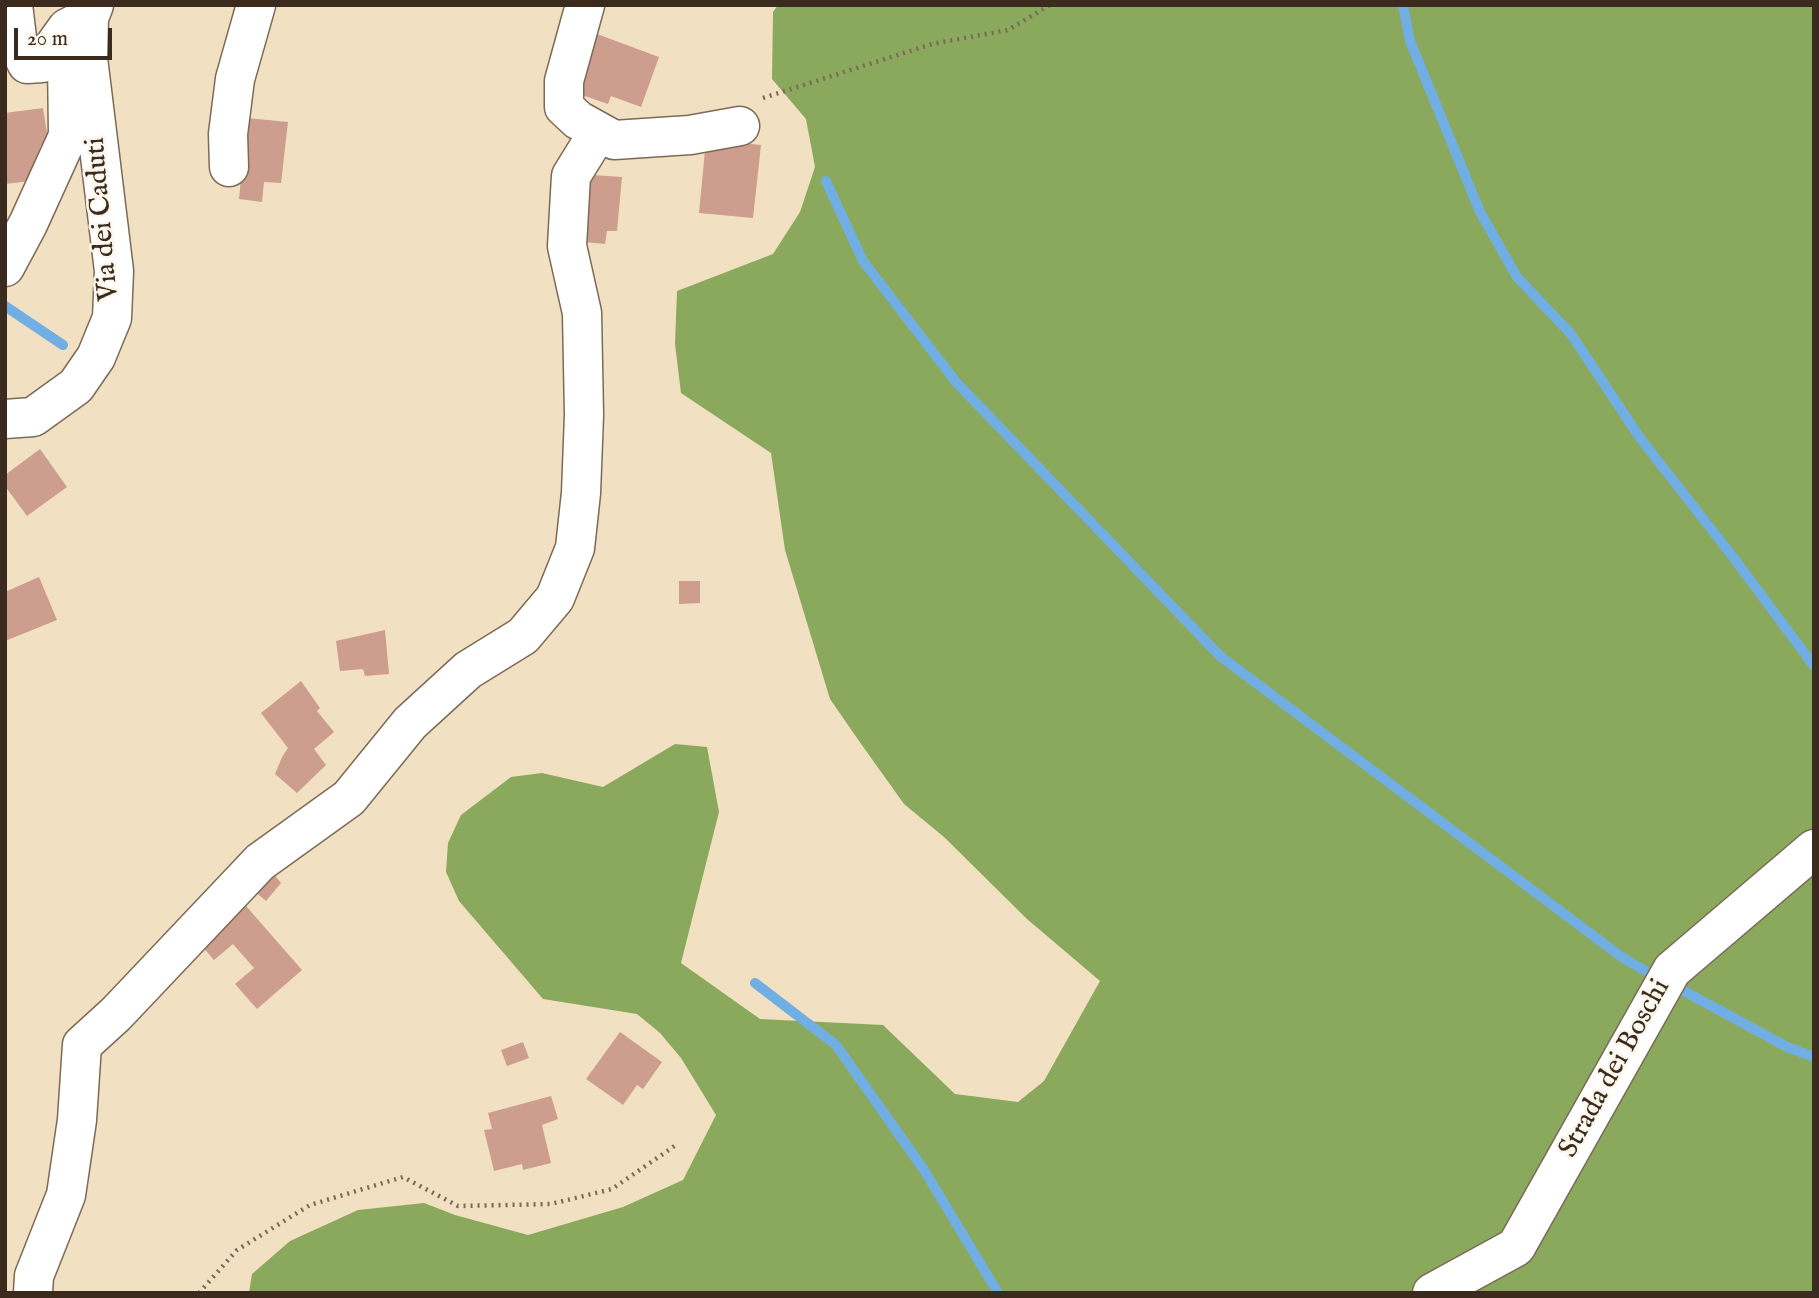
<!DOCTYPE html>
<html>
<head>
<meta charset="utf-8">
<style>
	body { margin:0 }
	#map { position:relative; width:1819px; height:1298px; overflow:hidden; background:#f2e0c2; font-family:"IM FELL English",serif }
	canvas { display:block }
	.frame { position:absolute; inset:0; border:7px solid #3b2a1e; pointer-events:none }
	.scale { position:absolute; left:14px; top:28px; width:98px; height:32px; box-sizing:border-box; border:4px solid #3b2a1e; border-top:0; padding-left:9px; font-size:21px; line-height:24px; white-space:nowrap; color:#3b2a1e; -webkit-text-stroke:5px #fbf7ec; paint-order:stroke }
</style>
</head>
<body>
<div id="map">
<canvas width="1819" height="1298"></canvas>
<div class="frame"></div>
<div class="scale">20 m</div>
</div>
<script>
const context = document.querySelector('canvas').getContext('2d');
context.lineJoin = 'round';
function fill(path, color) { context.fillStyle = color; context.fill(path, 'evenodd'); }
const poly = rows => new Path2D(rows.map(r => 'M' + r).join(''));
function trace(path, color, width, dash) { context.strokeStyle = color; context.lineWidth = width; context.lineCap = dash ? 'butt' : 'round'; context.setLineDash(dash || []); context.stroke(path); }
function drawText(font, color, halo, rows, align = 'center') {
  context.font = font + ' "IM FELL English",serif'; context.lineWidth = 5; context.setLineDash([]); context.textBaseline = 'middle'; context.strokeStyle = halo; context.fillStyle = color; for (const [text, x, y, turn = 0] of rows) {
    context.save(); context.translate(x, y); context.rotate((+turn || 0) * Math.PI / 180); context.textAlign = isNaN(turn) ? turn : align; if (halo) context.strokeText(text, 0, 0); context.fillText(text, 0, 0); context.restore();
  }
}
const forest = poly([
	[778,5,1814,5,1814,1293,249,1293,252,1274,290,1241,358,1210,424,1203,455,1215,528,1235,623,1207,683,1180,716,1115,681,1058,660,1033,637,1014,543,999,459,901,446,872,448,843,461,815,511,777,542,773,603,787,675,744,707,747,719,812,681,963,760,1019,883,1025,955,1094,1018,1102,1044,1081,1100,981,1027,919,944,837,904,804,859,741,830,699,785,550,771,453,681,393,675,344,677,291,773,254,800,212,815,167,806,119,772,79,773,12]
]);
const stream = poly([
	[1403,5,1410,41,1480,212,1517,277,1571,334,1640,438,1733,557,1814,666],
	[826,181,863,261,956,382,1220,656,1623,958,1658,978],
	[5,306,63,345],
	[755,983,836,1045,924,1170,998,1293],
	[1671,984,1787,1047,1814,1057]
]);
const building = poly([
	[597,34,659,57,641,107,611,96,608,104,576,93],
	[43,108,49,146,40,146,41,157,36,157,39,180,5,184,5,113],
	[247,118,288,122,281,183,264,182,262,202,239,199],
	[706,140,761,145,753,218,699,213],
	[578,174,622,177,617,231,607,231,605,244,572,241],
	[40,449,67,487,27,516,5,486,5,475],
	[39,577,57,620,5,641,5,592],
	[679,581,700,581,700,603,679,604],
	[385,630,389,674,365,676,363,669,340,671,336,641],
	[301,681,320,708,317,711,334,732,314,749,326,765,297,793,275,774,282,757,288,748,261,713],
	[264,862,281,883,266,901,247,885],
	[239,898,302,970,257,1009,235,984,254,968,233,944,214,960,194,937],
	[620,1032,662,1062,643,1089,637,1085,623,1105,586,1079],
	[523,1042,529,1058,507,1066,501,1050],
	[551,1096,558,1119,542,1125,551,1163,523,1170,522,1164,494,1171,484,1130,492,1129,488,1113]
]);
const path = poly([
	[763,98,932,44,1008,30,1050,5],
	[199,1293,237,1250,310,1205,403,1177,458,1206,551,1204,612,1189,676,1145]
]);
const minor = poly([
	[13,5,18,46,27,64,42,63,67,28,75,24],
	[585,5,564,81,564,107,578,120,614,140,690,135,740,126],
	[229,167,228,134,235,79,256,5],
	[5,267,28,224,68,136,67,59],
	[5,419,33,417,76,386,96,357,112,318,114,271,88,58,89,18,94,5],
	[33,1293,34,1276,66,1195,77,1120,82,1045,116,1014,260,862,349,798,410,723,468,670,523,636,555,598,575,548,581,493,584,415,582,313,567,246,571,176,597,134],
	[1432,1293,1516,1247,1672,970,1814,849]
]);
const streetNames = [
	["Via dei Caduti",104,219,-95],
	["Strada dei Boschi",1616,1069,-61]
];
fill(forest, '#8aa95c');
trace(stream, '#71aee3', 10);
fill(building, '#cd9d8d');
trace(minor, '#7b6a57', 41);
trace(path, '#7b6a57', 4.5, [2, 5]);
trace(minor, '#fff', 38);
drawText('28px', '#3b2a1e', '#fbf7ec', streetNames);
</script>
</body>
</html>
